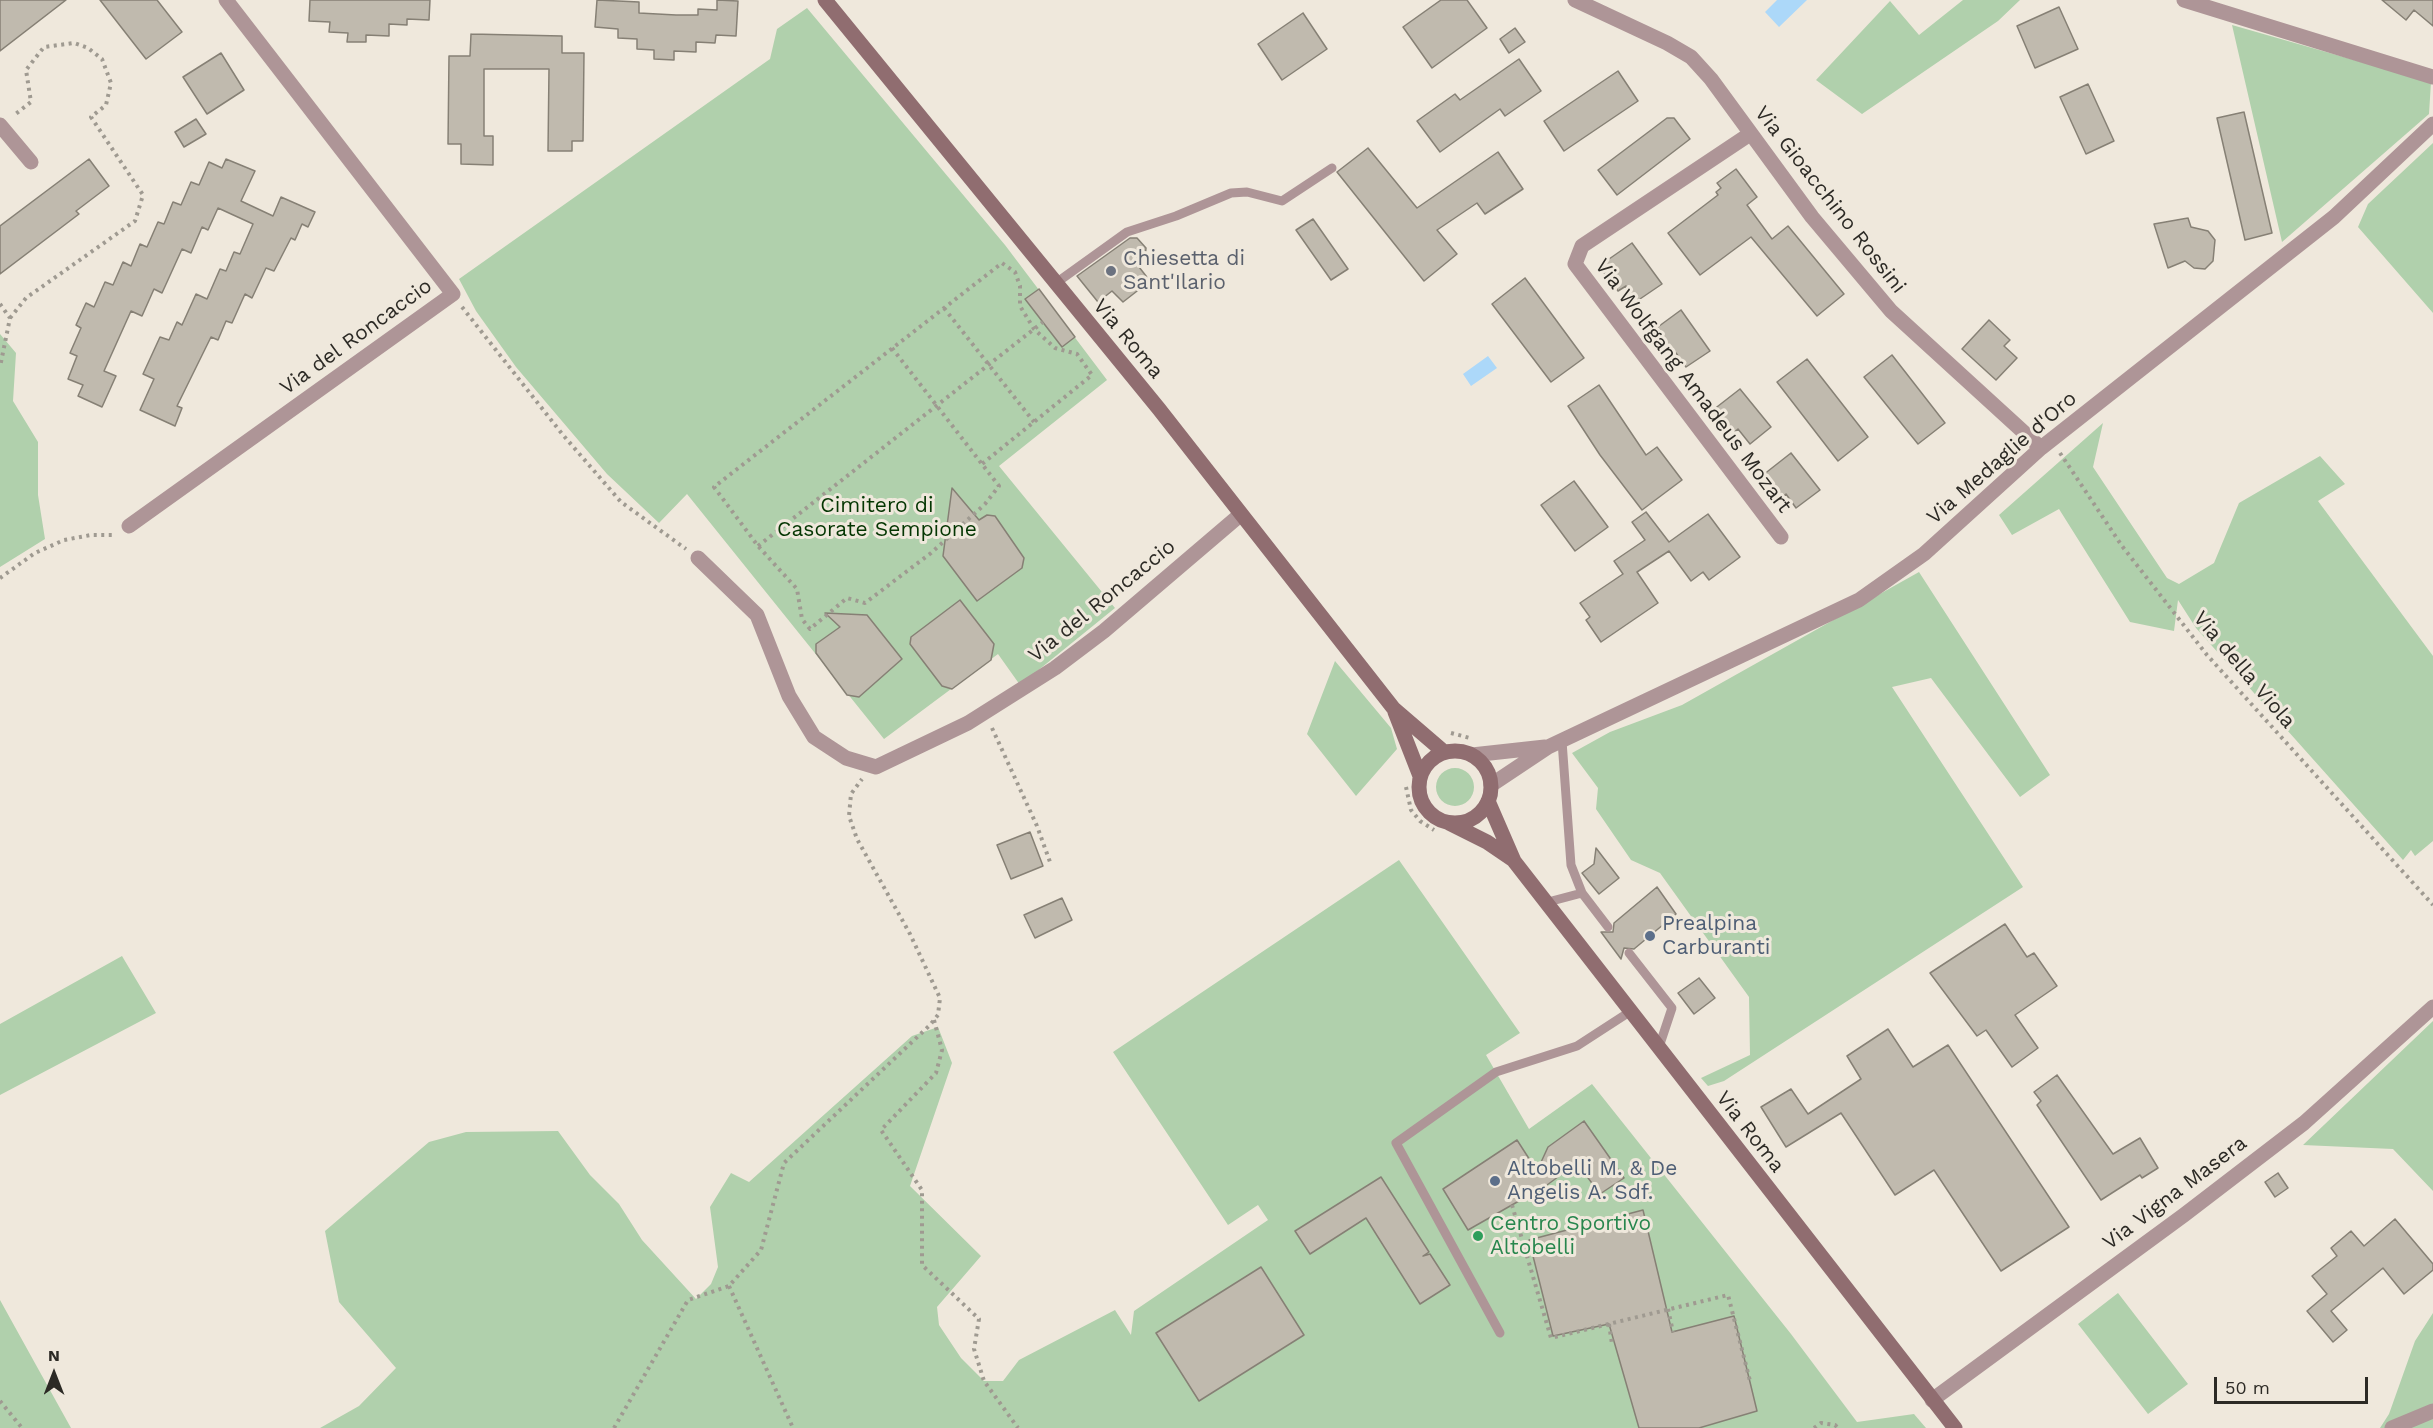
<!DOCTYPE html>
<html>
<head>
<meta charset="utf-8">
<style>
	body { margin:0 }
	#map { position:relative; width:2433px; height:1428px; overflow:hidden; background:#efe8dc; font-family:"Work Sans",sans-serif }
	canvas { display:block }
	.north { position:absolute; left:24px; top:1344px; width:60px; height:60px; -webkit-text-stroke:4px #efe8dc; paint-order:stroke; rotate:0deg; font-size:16px; font-weight:700; line-height:24px; text-align:center; color:#2c2a25 }
	.north::after { content:''; display:block; margin:auto; width:21px; height:27px; background:#2c2a25; clip-path:polygon(50% 0,100% 100%,50% 72%,0 100%) }
	.scale { position:absolute; left:2214px; top:1377px; width:154px; height:27px; box-sizing:border-box; border:3px solid #2c2a25; border-top:0; padding-left:8px; font-size:18px; line-height:21px; white-space:nowrap; color:#2c2a25; -webkit-text-stroke:4px #efe8dc; paint-order:stroke }
</style>
</head>
<body>
<div id="map">
<canvas width="2433" height="1428"></canvas>
<div class="north">N</div>
<div class="scale">50 m</div>
</div>
<script>
const context = document.querySelector('canvas').getContext('2d');
context.lineJoin = 'round';
function fill(path, color) { context.fillStyle = color; context.fill(path, 'evenodd'); }
const poly = rows => new Path2D(rows.map(r => 'M' + r).join(''));
function trace(path, color, width, dash) { context.strokeStyle = color; context.lineWidth = width; context.lineCap = dash ? 'butt' : 'round'; context.setLineDash(dash || []); context.stroke(path); }
function drawText(font, color, halo, rows, align = 'center') {
  context.font = font + ' "Work Sans",sans-serif'; context.lineWidth = 6; context.setLineDash([]); context.textBaseline = 'middle'; context.strokeStyle = halo; context.fillStyle = color; for (const [text, x, y, turn = 0] of rows) {
    context.save(); context.translate(x, y); context.rotate((+turn || 0) * Math.PI / 180); context.textAlign = isNaN(turn) ? turn : align; if (halo) context.strokeText(text, 0, 0); context.fillText(text, 0, 0); context.restore();
  }
}
const green = poly([
	[1963,0,2020,0,1998,21,1862,114,1816,80,1890,1,1919,35],
	[807,8,1005,245,1107,380,999,466,1115,608,1020,685,998,654,884,739,687,494,659,523,607,474,516,367,476,311,459,279,770,59,777,29],
	[2232,25,2431,82,2429,114,2282,242],
	[2433,143,2433,313,2358,227,2368,204],
	[0,334,16,353,13,401,38,442,38,495,45,539,0,567],
	[2103,423,2093,467,2167,578,2179,584,2214,563,2239,503,2320,456,2345,484,2318,501,2433,656,2433,841,2415,856,2411,850,2403,860,2196,628,2178,600,2174,631,2130,622,2059,509,2012,535,1999,515],
	[1919,572,2050,775,2020,797,1931,678,1892,687,2023,887,1724,1081,1708,1086,1701,1078,1750,1055,1749,997,1660,873,1631,860,1596,809,1598,788,1572,753,1610,732,1682,705],
	[1335,661,1391,728,1397,749,1356,796,1307,734],
	'1436 787a19 19 0 1 1 38 0a19 19 0 1 1-38 0Z',
	[1399,860,1520,1033,1486,1055,1529,1129,1592,1084,1791,1334,1857,1422,1914,1414,1926,1428,320,1428,359,1406,396,1368,339,1302,325,1231,429,1142,466,1132,558,1131,590,1175,619,1204,642,1240,696,1299,711,1284,718,1267,710,1207,731,1173,749,1182,912,1036,938,1027,952,1063,910,1186,981,1256,937,1307,939,1325,961,1358,984,1381,1003,1381,1019,1360,1115,1310,1131,1335,1134,1311,1268,1220,1258,1205,1228,1225,1113,1052],
	[122,956,156,1013,0,1095,0,1024],
	[2433,1021,2433,1191,2393,1149,2303,1145],
	[2118,1293,2188,1384,2148,1414,2078,1324],
	[0,1300,36,1365,71,1428,0,1428],
	[2433,1313,2433,1428,2380,1428,2389,1414,2415,1341]
]);
const water = poly([
	[1777,0,1807,0,1779,27,1765,12],
	[1488,356,1497,368,1471,386,1463,374]
]);
const building = poly([
	[0,0,66,0,0,51,0,0],
	[100,0,157,0,182,32,146,59,100,0],
	[310,0,430,0,429,20,407,19,407,25,389,24,389,36,366,35,366,42,347,42,348,33,329,32,330,22,309,21,310,0],
	[597,0,639,2,639,13,676,15,698,15,698,9,717,10,717,0,738,1,736,36,716,35,715,43,696,42,696,52,674,51,674,60,654,59,654,50,637,49,637,39,618,38,618,29,595,27,597,0],
	[1441,0,1467,0,1487,28,1432,68,1403,27,1441,0],
	[2382,0,2433,0,2433,26,2414,10,2406,20,2382,0],
	[2059,7,2078,49,2035,68,2017,26,2059,7],
	[1303,13,1327,49,1282,80,1258,44,1303,13],
	[1515,28,1525,42,1509,53,1500,39,1515,28],
	[471,34,562,36,562,53,584,53,583,141,572,141,572,151,548,151,549,69,484,69,484,136,493,136,493,165,461,164,461,144,448,144,449,56,470,56,471,34],
	[221,53,244,90,207,114,183,77,221,53],
	[1519,59,1541,91,1505,116,1500,109,1440,152,1417,121,1455,94,1460,100,1519,59],
	[1618,71,1638,101,1564,151,1544,121,1618,71],
	[2088,84,2114,141,2086,154,2060,97,2088,84],
	[2244,112,2272,233,2245,240,2217,118,2244,112],
	[1667,118,1674,118,1690,139,1617,195,1598,170,1667,118],
	[196,119,206,134,184,147,175,132,196,119],
	[1368,148,1417,208,1498,152,1523,189,1485,214,1477,203,1437,230,1457,254,1424,281,1337,172,1368,148],
	[89,159,109,186,76,211,79,214,0,274,0,226,89,159],
	[226,159,255,171,241,201,273,216,281,197,315,212,308,227,302,224,295,240,291,238,274,271,266,268,252,298,245,294,232,323,226,321,218,340,211,337,177,406,182,408,175,426,140,410,154,379,143,374,160,337,169,340,177,322,182,325,196,294,207,299,220,269,226,271,234,252,240,254,253,224,218,208,208,230,202,227,191,253,182,249,162,293,154,289,142,316,131,311,104,371,116,376,102,407,78,396,83,385,68,379,77,356,70,353,81,328,76,325,86,303,94,307,105,282,113,285,123,262,131,266,140,244,147,247,158,222,164,224,173,202,181,205,191,182,199,185,209,162,222,168,226,159],
	[1736,169,1757,197,1747,205,1772,239,1788,226,1844,294,1817,316,1751,237,1700,275,1668,233,1718,195,1716,192,1721,188,1717,183,1736,169],
	[2188,218,2191,227,2208,231,2215,240,2213,261,2205,269,2194,268,2185,261,2168,268,2154,224,2188,218],
	[1313,219,1348,269,1331,280,1296,230,1313,219],
	[1130,238,1137,238,1146,248,1145,259,1139,267,1150,281,1123,302,1112,291,1098,302,1077,276,1130,238],
	[1632,243,1662,284,1637,301,1626,286,1618,291,1599,266,1632,243],
	[1525,278,1584,358,1551,382,1492,304,1525,278],
	[1039,289,1075,337,1062,347,1025,299,1039,289],
	[1681,310,1710,351,1686,367,1676,353,1669,358,1651,332,1681,310],
	[1989,320,2010,340,2004,346,2017,358,1996,380,1962,349,1989,320],
	[1892,355,1945,423,1918,444,1864,377,1892,355],
	[1807,359,1868,437,1838,461,1777,382,1807,359],
	[1599,385,1646,455,1657,447,1682,480,1642,510,1600,455,1568,406,1599,385],
	[1740,389,1771,427,1750,444,1738,429,1732,434,1713,410,1740,389],
	[1791,453,1820,490,1796,508,1786,494,1781,498,1763,475,1791,453],
	[1574,481,1608,527,1575,551,1541,505,1574,481],
	[952,488,979,520,987,515,995,516,1024,558,1022,568,977,601,943,556,952,488],
	[1646,512,1669,542,1708,514,1740,557,1709,580,1703,572,1691,581,1669,551,1637,572,1658,603,1601,642,1586,620,1590,617,1580,603,1623,574,1614,561,1645,540,1632,522,1646,512],
	[960,600,994,644,991,660,952,689,942,686,910,644,911,637,960,600],
	[825,613,867,615,902,659,859,697,847,695,816,653,816,644,840,627,825,613],
	[1030,832,1043,866,1011,879,997,845,1030,832],
	[1596,848,1619,878,1599,894,1582,873,1594,864,1596,848],
	[1657,887,1676,914,1634,949,1624,948,1621,959,1601,932,1613,932,1614,923,1657,887],
	[1062,898,1072,920,1035,938,1024,915,1062,898],
	[2005,924,2027,957,2034,953,2057,986,2015,1015,2038,1048,2012,1067,1986,1030,1977,1036,1930,973,2005,924],
	[1699,978,1715,998,1694,1014,1678,993,1699,978],
	[1888,1029,1913,1067,1948,1045,2069,1227,2001,1271,1934,1170,1895,1195,1841,1113,1786,1147,1761,1107,1791,1089,1808,1114,1861,1079,1847,1056,1888,1029],
	[2057,1075,2113,1154,2140,1138,2158,1168,2142,1178,2140,1175,2101,1200,2037,1105,2041,1101,2034,1092,2057,1075],
	[1584,1121,1624,1178,1600,1194,1577,1163,1547,1185,1468,1230,1443,1189,1517,1140,1537,1171,1548,1147,1584,1121],
	[2278,1173,2288,1188,2275,1197,2265,1182,2278,1173],
	[1381,1177,1429,1252,1423,1256,1430,1254,1450,1285,1420,1304,1366,1218,1310,1254,1295,1231,1381,1177],
	[1643,1210,1672,1332,1734,1316,1757,1411,1699,1428,1639,1428,1609,1324,1553,1336,1529,1240,1643,1210],
	[2395,1219,2433,1264,2433,1270,2404,1294,2383,1268,2331,1311,2347,1330,2333,1342,2307,1311,2327,1294,2312,1276,2337,1256,2331,1248,2351,1231,2364,1246,2395,1219],
	[1261,1267,1304,1335,1199,1401,1156,1333,1261,1267]
]);
const path = poly([
	[0,304,10,318,0,367],
	[462,307,563,435,621,502,686,549],
	[944,308,1034,422],
	[10,318,26,298,135,221,143,195,91,117,106,105,111,83,102,59,88,48,74,43,44,47,26,70,31,102,13,116],
	[892,348,999,486,985,504,931,553,865,603,847,598,810,629,802,619,797,589,758,546,714,487,1002,263,1015,272,1020,286,1020,306,1034,329,1055,348,1077,354,1092,375,982,464],
	[2060,453,2122,546,2207,655,2433,905],
	[758,546,1043,322],
	[0,578,35,553,64,540,91,535,114,535],
	[992,728,1037,826,1050,862],
	[1451,733,1470,738],
	[1406,787,1411,810,1420,821,1434,830],
	[934,1020,942,1050,936,1073,881,1130,922,1190,922,1265,979,1319,974,1349,984,1381,1018,1428],
	[1512,1205,1551,1338,1728,1295,1750,1381],
	[729,1286,793,1428],
	[1668,1309,1673,1332],
	[1609,1324,1612,1344],
	[0,1401,22,1428],
	[614,1428,688,1300,729,1286,761,1250,784,1163,930,1025,938,1015,940,998,910,934,857,839,849,816,851,794,862,779],
	[1814,1428,1821,1423,1835,1425,1838,1428]
]);
const lane = poly([
	[1056,283,1127,232,1176,216,1231,193,1247,192,1282,201,1332,168],
	[1562,741,1571,865,1582,893],
	[1548,902,1582,893,1608,927],
	[1629,953,1672,1008,1659,1047],
	[1500,1333,1396,1143,1496,1072,1577,1046,1631,1011]
]);
const street = poly([
	[1575,0,1667,43,1691,57,1711,79,1812,217,1891,311,2041,448],
	[2184,0,2433,77],
	[0,125,31,162],
	[1750,134,1582,246,1575,264,1781,537],
	[129,526,453,294,226,0],
	[698,558,757,615,789,696,814,737,846,758,876,767,968,723,1055,668,1104,631,1240,515],
	[1472,755,1545,747],
	[1491,785,1548,747,1859,600,1924,554,2041,448,2334,217,2433,124],
	[1932,1400,2184,1215,2304,1123,2433,1007],
	[2392,1428,2433,1411]
]);
const secondary = poly([
	[825,0,1159,409,1394,709,1444,752],
	[1395,712,1420,776],
	'1419 787a36 36 0 1 1 72 0a36 36 0 1 1-72 0Z',
	[1488,801,1514,861,1955,1428],
	[1449,823,1487,842,1512,859]
]);
const markers = [
	[1111,271,6,"#6b7280"],
	[1650,936,6,"#5c6f8a"],
	[1495,1181,6,"#5c6f8a"],
	[1478,1236,6,"#2e9e5b"]
];
const streetNames = [
	["Via Gioacchino Rossini",1830,200,52],
	["Via del Roncaccio",356,337,-36],
	["Via Roma",1128,339,50],
	["Via Wolfgang Amadeus Mozart",1693,386,53],
	["Via Medaglie d'Oro",2002,458,-41],
	["Via del Roncaccio",1102,601,-39],
	["Via della Viola",2244,670,50],
	["Via Roma",1750,1132,52],
	["Via Vigna Masera",2175,1193,-37]
];
const worshipNames = [
	["Chiesetta di",1123,259],
	["Sant'Ilario",1123,283]
];
const parkNames = [
	["Cimitero di",877,506],
	["Casorate Sempione",877,530]
];
const serviceNames = [
	["Prealpina",1662,924],
	["Carburanti",1662,948],
	["Altobelli M. & De",1507,1169],
	["Angelis A. Sdf.",1507,1193]
];
const leisureNames = [
	["Centro Sportivo",1490,1224],
	["Altobelli",1490,1248]
];
fill(green, '#b0d0ac');
fill(water, '#acd8f9');
fill(building, '#c0baae');
trace(building, '#868075', 1.5);
trace(path, '#9f9a91', 4, [3, 4.5]);
trace(lane, '#ae9597', 9);
trace(street, '#ae9597', 15);
trace(secondary, '#906d70', 15);
for (const [x, y, r, color] of markers) { const dot = new Path2D(); dot.arc(x, y, r, 0, 2 * Math.PI); context.fillStyle = color; context.fill(dot); trace(dot, '#efe8dc', 2); }
drawText('21px', '#2c2a25', '#efe8dc', streetNames);
drawText('21px', '#5b616d', '#efe8dc', worshipNames, 'left');
drawText('21px', '#043602', '#efe8dc', parkNames);
drawText('21px', '#4e5e75', '#efe8dc', serviceNames, 'left');
drawText('21px', '#27864d', '#efe8dc', leisureNames, 'left');
</script>
</body>
</html>
